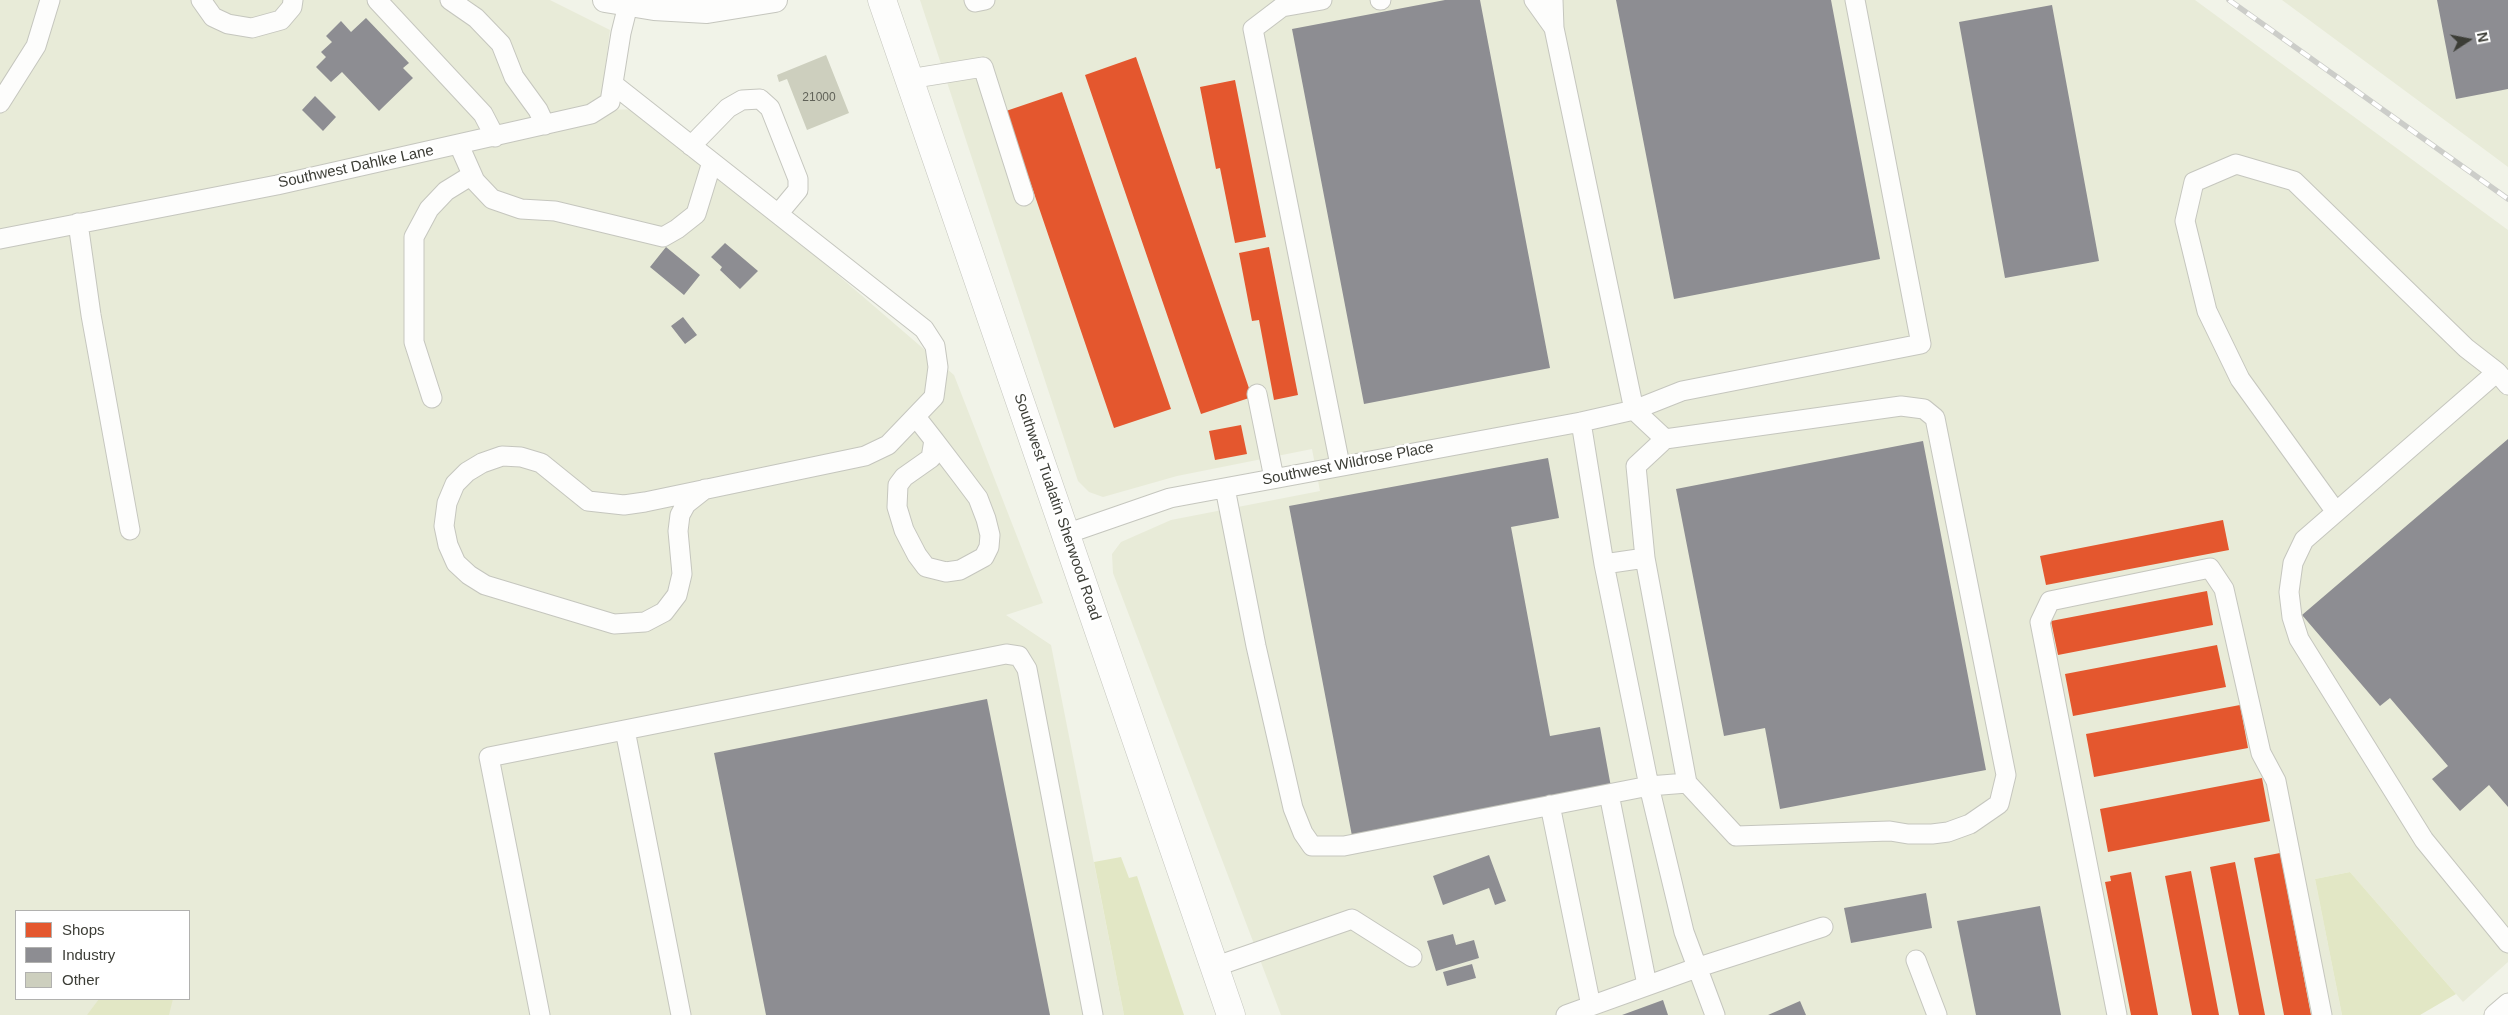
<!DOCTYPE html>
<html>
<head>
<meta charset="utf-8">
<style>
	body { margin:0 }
	#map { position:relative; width:2508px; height:1015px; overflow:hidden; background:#f1f3e8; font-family:Arial,sans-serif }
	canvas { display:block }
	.legend { position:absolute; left:15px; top:910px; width:175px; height:90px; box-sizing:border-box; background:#fff; border:1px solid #b1b1af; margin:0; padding:6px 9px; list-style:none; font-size:15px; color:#3c3d36 }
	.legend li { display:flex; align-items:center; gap:10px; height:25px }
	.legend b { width:25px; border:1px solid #b1b1af }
	.north { position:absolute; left:2443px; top:15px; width:50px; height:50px; -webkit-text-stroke:4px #fff; paint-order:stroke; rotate:79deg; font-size:14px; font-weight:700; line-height:20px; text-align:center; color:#3c3d36 }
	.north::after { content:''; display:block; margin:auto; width:18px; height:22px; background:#3c3d36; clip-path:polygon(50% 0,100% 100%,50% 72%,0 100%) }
</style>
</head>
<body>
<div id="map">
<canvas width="2508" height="1015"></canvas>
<ul class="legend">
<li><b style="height:14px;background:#e4572e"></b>Shops</li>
<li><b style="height:14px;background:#8d8d92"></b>Industry</li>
<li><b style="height:14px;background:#cdcfbe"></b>Other</li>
</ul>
<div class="north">N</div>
</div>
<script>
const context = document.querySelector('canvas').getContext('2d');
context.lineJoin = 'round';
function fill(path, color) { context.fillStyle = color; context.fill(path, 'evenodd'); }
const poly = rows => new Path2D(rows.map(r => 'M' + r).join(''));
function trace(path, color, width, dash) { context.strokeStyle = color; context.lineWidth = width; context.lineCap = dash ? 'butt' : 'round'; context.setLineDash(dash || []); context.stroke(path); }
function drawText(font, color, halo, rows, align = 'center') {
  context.font = font + ' Arial,sans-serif'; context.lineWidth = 5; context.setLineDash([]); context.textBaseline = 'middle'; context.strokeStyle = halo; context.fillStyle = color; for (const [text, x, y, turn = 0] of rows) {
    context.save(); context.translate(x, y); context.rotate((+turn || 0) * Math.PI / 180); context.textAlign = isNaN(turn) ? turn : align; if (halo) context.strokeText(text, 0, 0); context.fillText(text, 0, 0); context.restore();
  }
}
const built = poly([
	[0,0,550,0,610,30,600,110,645,109,954,375,1043,603,1006,615,1051,645,1124,1015,0,1015],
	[16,911,189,911,189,999,16,999],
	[920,0,2195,0,2508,230,2508,962,2463,1002,2350,872,2315,879,2342,1015,1281,1015,1113,573,1112,554,1121,542,1171,520,1320,491,1312,449,1177,476,1103,497,1089,492,1078,481],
	[2282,0,2508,0,2508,167,2492,155]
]);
const green = poly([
	[1121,857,1129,878,1137,876,1184,1015,1124,1015,1094,862],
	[2350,872,2456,994,2420,1015,2342,1015,2315,879],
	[99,999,173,999,169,1015,87,1015]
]);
const shops = poly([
	[1136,57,1252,397,1201,414,1085,75],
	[1235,80,1266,237,1235,243,1220,168,1216,169,1200,87],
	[1062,92,1171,409,1114,428,1006,111],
	[1269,247,1298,395,1274,400,1259,320,1252,321,1239,253],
	[1241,425,1247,454,1215,460,1209,431],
	[2223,520,2229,550,2046,585,2040,556],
	[2207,591,2213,625,2058,655,2051,621],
	[2217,645,2226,687,2073,716,2065,674],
	[2240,705,2248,748,2094,777,2086,734],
	[2262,778,2270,821,2108,852,2100,809],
	[2280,853,2311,1015,2284,1015,2254,858],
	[2235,862,2265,1015,2239,1015,2210,867],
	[2191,871,2219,1015,2192,1015,2165,876],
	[2131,872,2158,1015,2131,1015,2105,882,2111,881,2110,876]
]);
const industry = poly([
	[1445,0,1480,0,1550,368,1364,404,1292,29],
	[1616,0,1831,0,1880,259,1674,299],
	[2437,0,2508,0,2508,89,2456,99],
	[2052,5,2099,261,2005,278,1959,22],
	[366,18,409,63,403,68,413,78,379,111,342,72,331,82,316,67,326,57,321,52,332,42,326,36,341,21,351,32],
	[315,96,336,117,323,131,302,110],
	[725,243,758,271,740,289,720,270,722,267,711,257],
	[666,247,700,275,684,295,650,267],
	[683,317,697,335,685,344,671,326],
	[2508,439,2508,807,2489,785,2460,811,2432,779,2448,766,2390,698,2380,706,2302,615],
	[1923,441,1986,770,1780,809,1765,728,1724,736,1676,489],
	[1548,458,1559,518,1511,527,1550,736,1600,727,1611,787,1352,836,1289,506],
	[987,699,1050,1015,766,1015,714,753],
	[1489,855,1506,901,1495,905,1489,888,1443,905,1433,876],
	[1926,893,1932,928,1851,943,1844,908],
	[2040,906,2061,1015,1976,1015,1957,921],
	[1453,934,1456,945,1474,940,1479,958,1436,971,1427,941],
	[1472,964,1476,978,1447,986,1443,972],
	[1663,1000,1668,1015,1622,1015],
	[1800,1001,1806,1015,1768,1015]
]);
const building = poly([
	[826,55,849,113,807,130,787,79,779,82,777,75]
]);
const minor = poly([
	[201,0,213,17,228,24,252,28,281,20,292,7,293,0],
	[377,0,483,114,495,137],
	[450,0,476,18,501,44,514,77,538,110,545,125],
	[974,0,975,2,985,0],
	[1322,0,1282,7,1253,29,1340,465],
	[1380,0,1381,0],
	[1534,0,1554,28],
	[909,79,983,67,1024,196],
	[613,84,924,329,935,346,938,367,934,397,888,445,865,456,645,502,624,505,588,501,541,463,521,457,502,456,482,463,467,472,455,484,447,503,444,526,448,545,456,563,469,575,485,585,614,624,645,622,664,612,677,595,682,574,678,531,680,515,686,504,705,489],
	[0,103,36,46,50,0],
	[459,145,475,181,492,199,521,209,555,211,663,237,677,229,696,214,712,162],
	[691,146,728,108,742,100,760,99,770,108,798,179,798,190,778,214],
	[78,223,91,315,130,530],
	[0,239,277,185,591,114,610,102,621,33,628,5],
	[2508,385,2497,372,2304,540,2293,563,2289,592,2292,617,2299,639,2424,840,2508,943],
	[1257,394,1274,478],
	[432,398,414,342,414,237,429,209,446,191,472,175],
	[916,417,934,440,963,478,978,498,986,519,990,535,989,547,984,557,960,570,946,572,926,567,917,555,904,530,897,507,898,485,904,477,931,458,934,440],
	[1581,422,1604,564,1649,786,1684,932,1715,1015],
	[1665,439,1636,466,1645,558,1687,783],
	[1225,488,1256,646,1293,808,1303,833,1312,846,1344,846,1649,786,1687,783,1736,836,1890,831,1908,834,1932,834,1948,832,1970,824,1999,804,2006,775,1935,418,1924,409,1901,406,1665,439,1634,410,1554,28,1553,0],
	[2336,512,2240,379,2207,311,2185,221,2194,182,2236,164,2294,181,2466,348,2497,372],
	[1066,534,1170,498,1581,422,1634,410,1682,391,1921,344,1855,0],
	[1604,564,1645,558],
	[625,730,681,1015],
	[1609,794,1647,985],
	[1550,805,1591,1006],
	[1916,960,1937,1015],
	[1214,967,1352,919,1412,957],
	[540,1015,489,757,1006,654,1019,656,1027,669,1093,1015],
	[1566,1015,1699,967,1823,927],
	[2117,1015,2040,622,2050,601,2210,568,2224,589,2261,753,2276,781,2322,1015],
	[2494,1015,2508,1003]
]);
const major = poly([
	[605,0,654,8,707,11,775,0]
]);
const highway = poly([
	[882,0,1231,1015]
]);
const rail = poly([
	[2229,0,2508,199]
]);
const numberNames = [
	["21000",819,98]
];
const streetNames = [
	["Southwest Dahlke Lane",356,167,-12],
	["Southwest Wildrose Place",1348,464,-11],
	["Southwest Tualatin Sherwood Road",1057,507,71]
];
fill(built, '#e8ebd8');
fill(green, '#e2e7c5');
fill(shops, '#e4572e');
fill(industry, '#8d8d92');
fill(building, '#cdcfbe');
trace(minor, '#c5c6be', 21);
trace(major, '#c5c6be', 26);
trace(highway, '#c5c6be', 29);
trace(minor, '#fdfdfc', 19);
trace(major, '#fdfdfc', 24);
trace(highway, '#fdfdfc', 28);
trace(rail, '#cccdc9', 5.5);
trace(rail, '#fff', 4, [11]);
drawText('12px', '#606258', null, numberNames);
drawText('15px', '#3c3d36', '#fff', streetNames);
</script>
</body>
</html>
